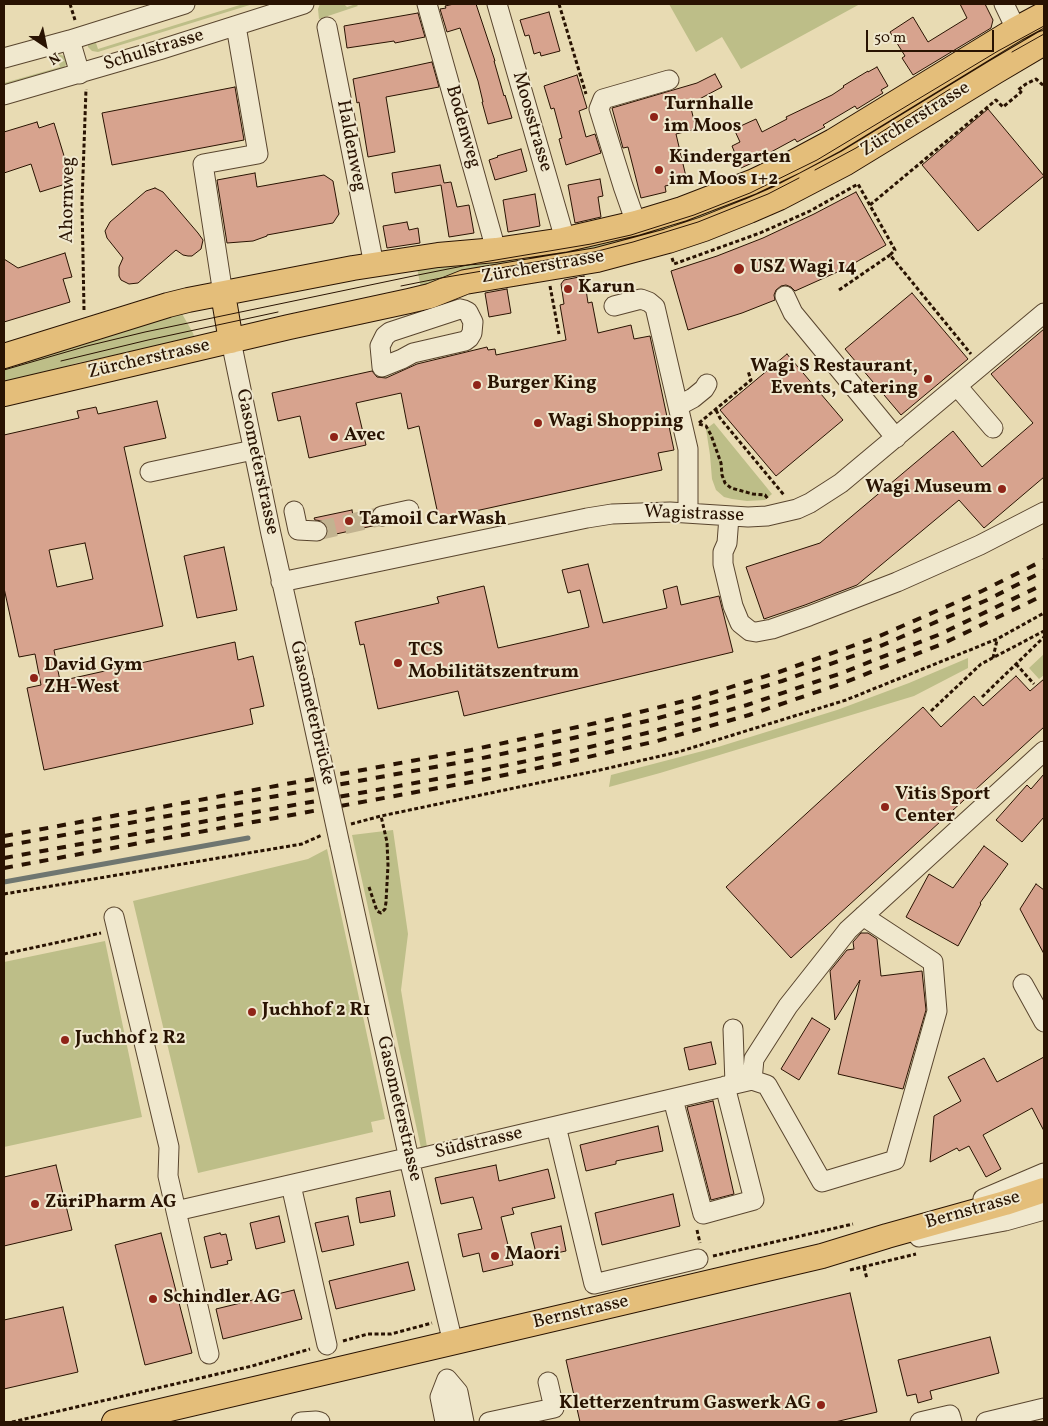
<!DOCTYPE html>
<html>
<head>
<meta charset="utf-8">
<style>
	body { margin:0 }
	#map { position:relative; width:1048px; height:1426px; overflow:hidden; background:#e8dbb3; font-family:Vollkorn,serif }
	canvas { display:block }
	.frame { position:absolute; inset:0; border:5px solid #291302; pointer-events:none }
	.north { position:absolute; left:20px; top:20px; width:50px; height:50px; -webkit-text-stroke:4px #f0e8ce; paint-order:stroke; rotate:146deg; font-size:14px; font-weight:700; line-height:20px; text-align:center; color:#291302 }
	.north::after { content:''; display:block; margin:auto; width:18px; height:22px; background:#291302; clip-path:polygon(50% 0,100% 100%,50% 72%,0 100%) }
	.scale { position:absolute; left:866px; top:30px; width:128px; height:22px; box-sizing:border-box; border:2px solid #291302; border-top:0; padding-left:6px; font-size:15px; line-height:18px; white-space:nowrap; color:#291302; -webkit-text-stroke:4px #f0e8ce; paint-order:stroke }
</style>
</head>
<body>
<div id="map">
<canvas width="1048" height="1426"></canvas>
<div class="frame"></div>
<div class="north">N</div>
<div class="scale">50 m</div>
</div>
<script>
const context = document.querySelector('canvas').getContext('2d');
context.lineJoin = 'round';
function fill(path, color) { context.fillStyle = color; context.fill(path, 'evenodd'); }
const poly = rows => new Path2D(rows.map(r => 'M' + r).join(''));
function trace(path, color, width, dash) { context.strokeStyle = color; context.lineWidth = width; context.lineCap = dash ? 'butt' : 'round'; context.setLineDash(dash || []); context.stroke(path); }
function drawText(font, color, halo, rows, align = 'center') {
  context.font = font + ' Vollkorn,serif'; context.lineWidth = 4; context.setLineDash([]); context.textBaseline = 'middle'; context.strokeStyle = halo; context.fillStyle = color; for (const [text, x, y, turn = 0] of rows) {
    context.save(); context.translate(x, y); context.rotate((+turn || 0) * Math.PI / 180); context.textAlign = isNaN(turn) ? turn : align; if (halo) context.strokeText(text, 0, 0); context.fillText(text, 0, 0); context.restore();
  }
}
const green = poly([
	[243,4,253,4,98,52,92,51,88,47,88,44,94,37,98,49],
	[320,4,344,4,347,7,356,4,358,6,319,19,318,9],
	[669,4,860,4,741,69,722,37,696,52],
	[1044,20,1044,39,866,146,704,224,422,293,416,263,654,224],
	[59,54,64,56,66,61,67,63,64,68,4,86,4,83,60,67,56,55],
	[181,312,193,333,194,336,191,339,77,363,4,385,4,362],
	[714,423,772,494,765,500,747,501,732,499,724,497,716,490,712,479,710,455,706,429],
	[1044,654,1044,675,1039,679,1029,668],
	[968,658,968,668,914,696,660,773,609,787,611,775,718,747,837,710,909,683],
	[393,830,408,934,401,990,427,1147,421,1148,352,835],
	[327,849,385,1119,371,1122,373,1132,198,1173,133,901,308,859],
	[105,941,142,1117,4,1147,4,962]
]);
const stream = poly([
	[4,882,248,838]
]);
const building = poly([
	[454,4,476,4,495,61,494,61,504,96,505,95,512,118,488,124,482,102,483,102,478,81,460,28,447,32,440,9,446,8,445,6,454,4],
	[960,4,985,4,993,20,991,28,913,75,902,58,905,56,890,32,913,17,928,42,967,18,960,4],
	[549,12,560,51,541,56,540,52,534,54,529,35,525,36,520,20,549,12],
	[418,13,425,37,395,43,394,41,347,48,344,26,418,13],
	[432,62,439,87,386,97,395,152,368,157,359,102,357,103,353,79,432,62],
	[877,67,888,86,881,90,883,93,857,109,855,106,823,125,825,127,797,142,795,139,771,152,772,154,741,168,732,146,740,142,734,129,756,119,762,132,787,119,786,117,832,95,844,87,843,86,868,71,868,72,877,67],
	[715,74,722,87,690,104,696,129,676,134,687,181,665,186,666,192,641,198,628,147,623,148,612,108,697,83,715,74],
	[577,75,587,108,579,111,586,137,595,134,601,153,566,165,559,139,562,138,554,108,551,109,544,86,577,75],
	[235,87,244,140,112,165,102,113,235,87],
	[988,109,1044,176,978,231,922,165,988,109],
	[37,122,39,128,54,123,72,182,40,192,31,164,4,173,4,132,37,122],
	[521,149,527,171,495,180,489,160,498,157,497,156,521,149],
	[440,165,444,183,451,182,457,207,469,205,474,233,449,237,441,185,395,193,392,173,440,165],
	[255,173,257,187,324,175,333,181,339,214,333,223,267,235,267,236,253,241,227,243,217,180,255,173],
	[600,179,603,196,598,197,601,217,575,223,568,185,600,179],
	[155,188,163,192,198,233,203,240,201,249,192,256,188,256,183,255,176,250,138,283,129,284,121,280,119,276,119,267,123,258,107,238,105,231,110,222,146,191,155,188],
	[856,192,886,245,844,269,795,291,791,287,786,285,781,286,776,290,774,295,775,300,742,313,688,330,671,271,717,256,763,238,814,214,856,192],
	[535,194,540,226,508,232,503,200,535,194],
	[407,222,409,230,418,228,420,243,387,248,383,226,407,222],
	[65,253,72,277,63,279,70,302,4,322,4,259,18,268,65,253],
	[584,276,588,303,592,302,598,333,631,325,634,339,650,336,674,450,658,453,662,470,439,519,419,426,408,429,401,393,356,403,366,445,309,458,300,416,278,421,272,393,372,371,377,377,386,378,417,364,487,347,488,350,495,349,496,355,566,340,560,305,564,304,561,284,564,280,584,276],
	[507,289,511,313,489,317,485,293,507,289],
	[912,293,968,359,901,415,845,349,912,293],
	[1044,329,1044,477,984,528,959,500,857,585,805,605,764,619,746,567,820,543,953,431,982,467,1033,423,991,374,1044,329],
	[787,354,843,420,776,476,720,410,787,354],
	[157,401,166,438,124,447,163,626,54,650,60,681,235,642,238,660,253,656,264,706,250,709,253,724,44,770,27,688,41,685,35,654,19,657,4,588,4,435,79,418,77,411,96,407,98,414,157,401],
	[85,543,93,579,57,587,49,550,85,543],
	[352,510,353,516,372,512,371,519,377,525,327,536,328,531,327,525,323,521,315,520,314,518,352,510],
	[224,547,237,610,197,618,184,556,224,547],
	[588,564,603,623,667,608,663,590,677,586,681,605,719,596,733,652,464,716,458,691,378,709,364,644,360,645,355,622,439,603,437,597,484,586,498,648,551,636,589,627,580,590,568,593,562,570,588,564],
	[1016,676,1030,691,1044,679,1044,727,791,958,726,887,923,707,941,727,974,696,983,706,1016,676],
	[1044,774,1044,817,1022,842,996,820,1027,785,1031,789,1044,774],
	[984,846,1008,864,980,903,981,904,958,946,906,917,929,874,953,888,984,846],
	[1036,884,1044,890,1044,954,1020,909,1036,884],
	[861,933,868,933,877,939,881,976,922,971,926,1010,903,1089,838,1074,860,980,835,1020,830,971,847,950,854,949,853,942,861,933],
	[812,1018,830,1029,799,1080,781,1069,812,1018],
	[711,1042,716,1064,689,1070,684,1048,711,1042],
	[1044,1057,1044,1131,1032,1108,983,1135,1001,1169,986,1177,969,1146,959,1151,957,1148,930,1162,934,1116,961,1101,948,1077,984,1058,997,1082,1044,1057],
	[713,1101,734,1194,711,1200,687,1107,713,1101],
	[658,1126,663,1151,616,1161,616,1164,586,1171,580,1145,658,1126],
	[56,1165,72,1230,4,1246,4,1177,56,1165],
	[496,1165,499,1181,548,1169,555,1198,512,1208,514,1214,501,1217,513,1265,483,1272,479,1253,463,1257,458,1234,482,1229,473,1197,441,1204,435,1178,496,1165],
	[390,1191,395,1216,360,1223,356,1198,390,1191],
	[673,1194,680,1226,602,1245,595,1213,673,1194],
	[279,1216,285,1242,256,1249,250,1223,279,1216],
	[348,1216,354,1245,322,1252,315,1223,348,1216],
	[561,1226,566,1251,537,1257,531,1233,561,1226],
	[161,1233,192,1353,145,1365,115,1245,161,1233],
	[220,1233,221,1235,226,1234,232,1260,227,1261,228,1264,211,1268,204,1237,220,1233],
	[408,1262,415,1290,336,1309,329,1281,408,1262],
	[294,1290,302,1319,223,1339,216,1309,294,1290],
	[850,1293,877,1412,835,1422,580,1422,566,1360,850,1293],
	[63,1307,78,1372,4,1389,4,1320,63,1307],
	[990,1337,999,1373,930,1391,932,1399,918,1403,916,1394,907,1396,898,1360,990,1337]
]);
const minorTunnel = poly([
	[317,531,382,516]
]);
const path = poly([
	[70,4,75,20],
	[559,4,586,94],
	[870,205,996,100,1003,107,1021,92,1018,90,1026,84,1036,79,1044,86],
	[672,258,674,264,760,233,810,211,858,184,895,250,890,255,971,354],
	[550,286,559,334],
	[839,290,890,255],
	[84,310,82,203,86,89],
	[716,410,720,418,784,495],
	[699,423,751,380,748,371],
	[699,424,706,426,711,435,721,463,722,475,725,483,731,488,753,494,765,495,768,499],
	[993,658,997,640],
	[1016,664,1034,684],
	[982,697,1044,637],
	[931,711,981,664,1044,631],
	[351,824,381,816,600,770,678,752,846,700,997,639,1044,613],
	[369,887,377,911,381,913,385,909,386,902,388,865,387,842,381,816],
	[4,894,302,844,322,835],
	[4,954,101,933],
	[697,1230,700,1243],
	[713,1256,853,1224],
	[864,1267,867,1279],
	[850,1270,916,1254],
	[343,1341,368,1334,391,1334,432,1323],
	[12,1422,252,1366,310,1349]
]);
const minor = poly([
	[427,4,496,250],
	[497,4,562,229,563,240],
	[1004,4,1016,29],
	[327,27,374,265],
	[70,40,185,4],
	[4,58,70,40,80,74],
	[4,95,159,50,304,4],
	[636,223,623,186,599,109,603,99,669,80],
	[223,294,203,164,258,154,236,26],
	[785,296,793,313,896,438],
	[614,306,641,299,649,302,655,307,688,449,688,513],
	[460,309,464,310,468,312,473,322,472,333,469,338,465,341,413,353,402,359,382,367,380,346,385,336,390,332,460,309],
	[231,341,271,534,304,680],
	[957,386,993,428],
	[678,406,693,398,704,389,707,384],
	[150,472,253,450],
	[294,511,298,530,317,531],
	[382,516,409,510],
	[729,517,727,543,723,552,723,564,733,606,740,623,750,631,756,632,772,629,809,616,897,582,980,545,1044,512],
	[281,582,587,518,612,514,670,512,748,517,767,516,797,509,810,503,841,483,1044,313],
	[340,845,409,1159,453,1343],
	[114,917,169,1147,168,1176,209,1354],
	[1023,984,1044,1022],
	[733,1029,735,1084],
	[752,1080,754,1059,788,1006,848,930,1044,751],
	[673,1099,703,1214,754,1200,725,1086],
	[556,1126,594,1284,698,1259],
	[291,1185,327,1345],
	[983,1199,1044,1173],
	[176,1211,398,1160,420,1158,752,1080,767,1085,822,1182,895,1160,937,1011,933,962,863,916],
	[919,1237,1005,1221,1044,1210],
	[301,1422,316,1421,320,1422],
	[445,1422,440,1397,447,1379,458,1392,464,1422],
	[489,1422,554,1408,548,1382],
	[920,1422,950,1415,952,1422],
	[986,1422,1044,1408]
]);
const major = poly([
	[223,294,231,341],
	[4,356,168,305,188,300,353,268,438,255,496,250,563,240,636,223,682,209,752,182,794,162,833,141,1016,29,1044,14],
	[4,394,289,327,409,301,430,296,465,282,597,260,668,241,704,229,749,211,779,198,846,163,995,72,1044,43],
	[114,1422,822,1256,887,1236,1005,1203,1044,1190]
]);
const tram = poly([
	[1012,52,1044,34],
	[815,170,856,148,950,89],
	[401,286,441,278,594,252,633,242,698,222,768,194,799,178],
	[61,361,148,340,278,312],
	[4,370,87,346,145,332,418,275,478,263,591,244,631,235,694,215,750,193,817,160,998,51,1044,26]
]);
const rail = poly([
	[4,836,471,750,596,723,696,698,779,672,875,638,982,591,1044,560],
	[4,846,473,760,534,747,651,720,698,707,782,681,878,647,987,600,1044,571],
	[4,858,475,772,569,752,655,731,747,705,839,674,938,635,1044,584],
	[4,868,476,781,571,761,657,741,749,715,843,683,942,644,1044,595]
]);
const minorBridge = poly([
	[304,680,340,845]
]);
const markers = [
	[654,117,5,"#8f2418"],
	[659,170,5,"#8f2418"],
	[739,269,6,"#8f2418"],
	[568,289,5,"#8f2418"],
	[928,379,5,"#8f2418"],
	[477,385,5,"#8f2418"],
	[538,423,5,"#8f2418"],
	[334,437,5,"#8f2418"],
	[1002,489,5,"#8f2418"],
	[349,521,5,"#8f2418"],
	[398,663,5,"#8f2418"],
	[34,678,5,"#8f2418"],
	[885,807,5,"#8f2418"],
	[252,1012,5,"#8f2418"],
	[65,1040,5,"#8f2418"],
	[35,1204,5,"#8f2418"],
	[495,1256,5,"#8f2418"],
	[153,1299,5,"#8f2418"],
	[821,1405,5,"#8f2418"]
];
const streetNames = [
	["Schulstrasse",154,51,-17],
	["Zürcherstrasse",916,120,-32],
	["Moosstrasse",531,122,74],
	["Bodenweg",462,127,74],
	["Haldenweg",350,146,79],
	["Ahornweg",69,200,-89],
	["Zürcherstrasse",543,268,-10],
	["Zürcherstrasse",149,360,-13],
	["Gasometerstrasse",256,462,78],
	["Wagistrasse",694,515,2],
	["Gasometerbrücke",311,713,77],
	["Gasometerstrasse",398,1109,77],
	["Südstrasse",479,1144,-13],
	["Bernstrasse",973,1211,-16],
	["Bernstrasse",581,1313,-13]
];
const poiNames = [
	["Turnhalle",664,106],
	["im Moos",664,128],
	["Kindergarten",669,159],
	["im Moos 1+2",669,181],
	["USZ Wagi 14",750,269],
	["Karun",578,289],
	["Wagi S Restaurant,",918,368,"right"],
	["Events, Catering",918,390,"right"],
	["Burger King",487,385],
	["Wagi Shopping",548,423],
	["Avec",344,437],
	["Wagi Museum",992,489,"right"],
	["Tamoil CarWash",359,521],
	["TCS",408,652],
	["Mobilitätszentrum",408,674],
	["David Gym",44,667],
	["ZH-West",44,689],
	["Vitis Sport",895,796],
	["Center",895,818],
	["Juchhof 2 R1",262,1012],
	["Juchhof 2 R2",75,1040],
	["ZüriPharm AG",45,1204],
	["Maori",505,1256],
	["Schindler AG",163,1299],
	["Kletterzentrum Gaswerk AG",811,1405,"right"]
];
fill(green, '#bdbe88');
trace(stream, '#6f7670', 5);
fill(building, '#d7a38e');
trace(building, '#291302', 1);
trace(minorTunnel, '#c2b390', 19, [19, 9]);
trace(minor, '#59452e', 21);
trace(major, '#291302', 26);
trace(path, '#291302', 3, [4, 2.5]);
trace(minor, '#f0e8ce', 19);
trace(major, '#e4be7a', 24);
trace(tram, '#291302', 1);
trace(rail, '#291302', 4, [9, 9]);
trace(minorBridge, '#59452e', 21, []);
trace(minorBridge, '#f0e8ce', 19);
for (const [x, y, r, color] of markers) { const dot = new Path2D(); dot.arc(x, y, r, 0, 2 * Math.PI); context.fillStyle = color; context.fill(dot); trace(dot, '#f0e8ce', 2); }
drawText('19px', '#291302', '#f0e8ce', streetNames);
drawText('bold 19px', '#291302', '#f0e8ce', poiNames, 'left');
</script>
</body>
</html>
